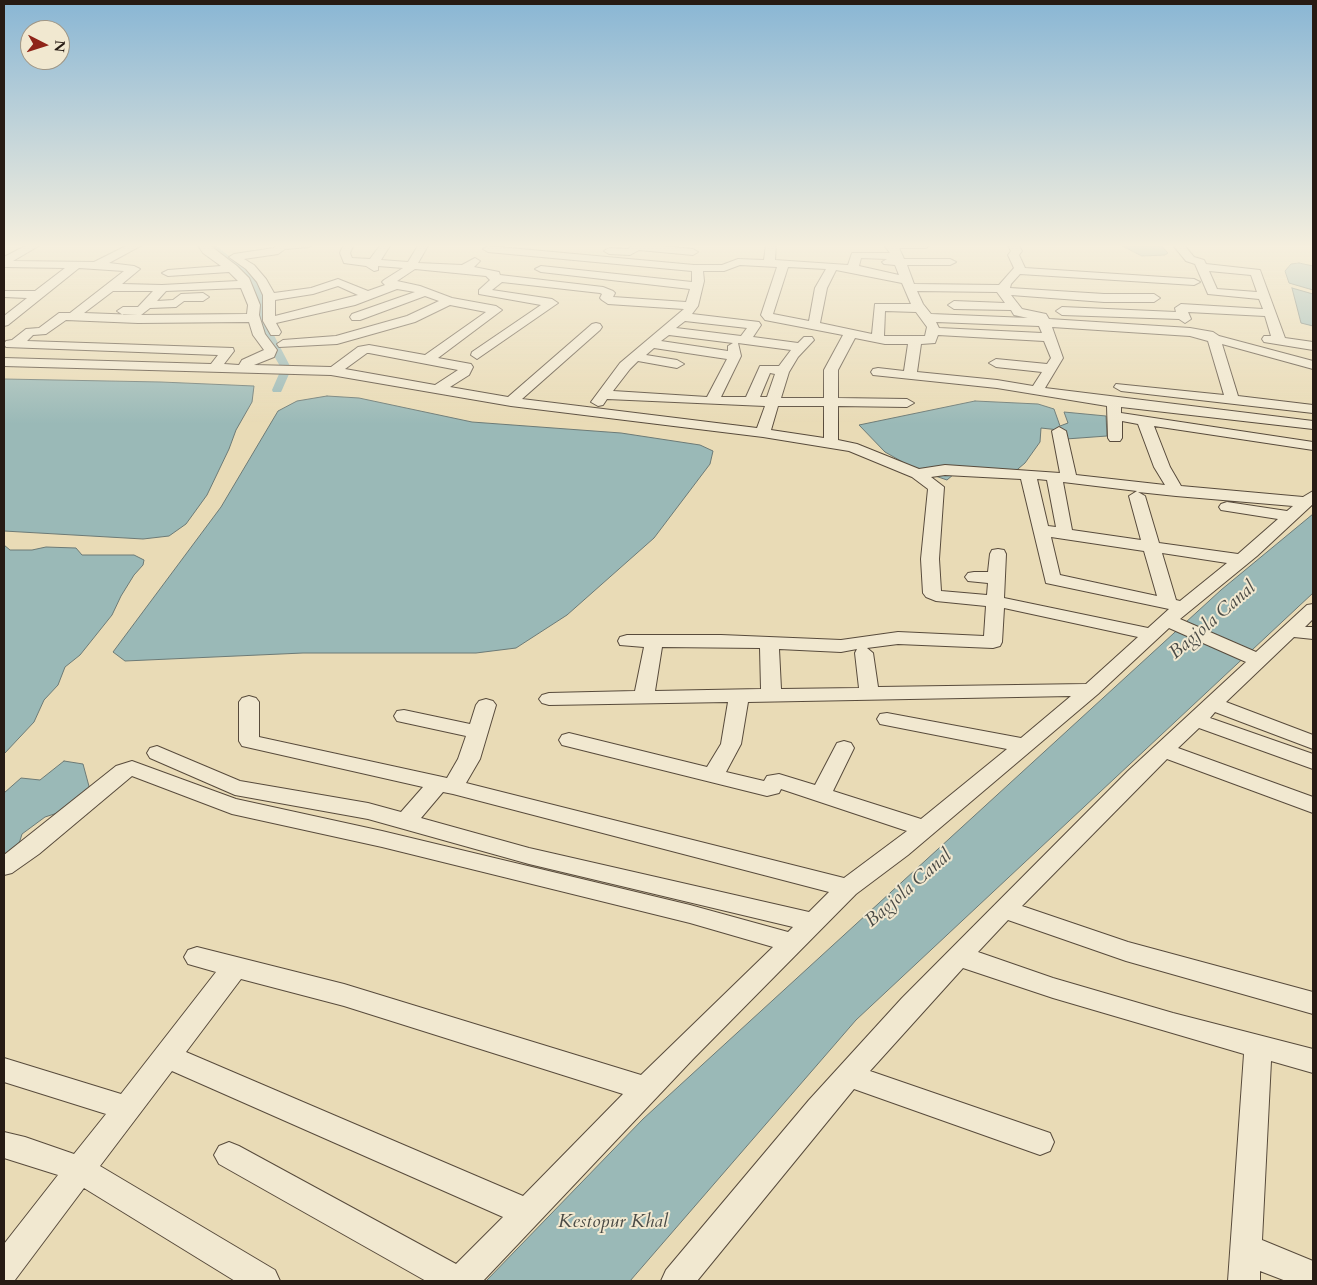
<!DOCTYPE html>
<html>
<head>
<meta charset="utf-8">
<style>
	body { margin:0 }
	#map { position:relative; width:1317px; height:1285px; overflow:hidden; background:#e9dbb6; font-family:Cardo,serif }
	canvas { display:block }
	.frame { position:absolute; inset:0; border:5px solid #271b14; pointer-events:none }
	.north { position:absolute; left:20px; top:20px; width:50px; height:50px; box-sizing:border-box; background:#f1e8d0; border:1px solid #a09685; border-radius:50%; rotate:95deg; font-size:14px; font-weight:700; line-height:20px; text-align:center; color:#271b14 }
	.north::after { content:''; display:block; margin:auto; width:18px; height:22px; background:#8f2418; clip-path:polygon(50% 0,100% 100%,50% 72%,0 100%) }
</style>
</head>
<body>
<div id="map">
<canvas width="1317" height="1285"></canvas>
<div class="frame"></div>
<div class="north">N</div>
</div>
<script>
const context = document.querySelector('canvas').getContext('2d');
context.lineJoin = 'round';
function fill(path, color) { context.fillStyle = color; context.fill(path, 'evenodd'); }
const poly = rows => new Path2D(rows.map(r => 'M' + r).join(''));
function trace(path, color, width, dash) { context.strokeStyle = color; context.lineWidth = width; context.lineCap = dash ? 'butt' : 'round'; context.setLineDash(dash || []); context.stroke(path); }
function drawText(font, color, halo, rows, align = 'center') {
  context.font = font + ' Cardo,serif'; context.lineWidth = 4; context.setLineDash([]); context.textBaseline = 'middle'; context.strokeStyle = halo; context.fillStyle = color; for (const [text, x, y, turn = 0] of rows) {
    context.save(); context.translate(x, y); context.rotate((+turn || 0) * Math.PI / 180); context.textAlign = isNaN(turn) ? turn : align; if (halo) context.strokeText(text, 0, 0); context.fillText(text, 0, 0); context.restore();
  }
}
const water = poly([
	[1118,244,1160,244,1168,253,1165,255,1142,256,1118,244],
	[1299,263,1313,266,1313,290,1289,283,1285,271,1291,264,1299,263],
	[1292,288,1313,294,1313,326,1301,323,1292,288],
	[4,379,161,382,254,386,252,402,236,430,229,449,207,495,186,524,169,536,143,539,4,531,4,379],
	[327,396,359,398,472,422,621,433,700,445,713,451,710,464,654,538,567,615,516,648,476,653,303,653,125,661,113,652,221,507,278,411,297,401,327,396],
	[975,401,1038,404,1054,409,1060,426,1068,423,1064,412,1106,416,1107,436,1066,439,1059,430,1041,428,1040,442,1025,463,1012,474,954,474,947,480,915,469,885,452,859,425,975,401],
	[1313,514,1313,593,856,1020,630,1281,486,1281,643,1119,1221,590,1313,514],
	[4,545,10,550,32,550,46,547,76,548,82,555,134,555,144,560,143,565,134,575,121,596,112,615,80,655,65,667,58,685,44,700,34,722,4,754,4,545],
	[64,761,83,764,90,790,73,808,45,817,22,834,15,857,4,865,4,793,21,778,40,780,64,761]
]);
const canal = poly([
	[206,244,214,244,254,276,264,292,265,318,290,366,289,368,281,368,261,333,255,318,254,292,246,278,207,249,206,244],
	[284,371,289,374,282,390,281,392,273,392,272,390,279,374,284,371]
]);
const minor = poly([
	[29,244,42,244,13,261,94,262,130,244,144,244,109,263,134,266,140,269,122,284,162,285,238,281,229,272,168,276,162,273,168,270,221,266,203,253,197,244,208,244,237,266,249,278,260,305,259,315,265,334,277,350,274,357,254,365,331,367,358,347,369,345,425,355,486,312,450,305,415,322,337,344,279,347,277,344,283,340,336,336,407,316,439,301,425,296,360,320,352,320,350,317,352,314,415,292,397,289,355,305,276,323,281,332,279,335,271,335,263,321,263,295,257,282,246,269,229,257,234,254,274,248,277,244,314,244,309,247,285,249,278,254,244,259,254,265,266,279,274,293,311,288,338,279,368,291,385,285,382,282,384,280,403,268,378,266,378,270,374,271,366,266,344,263,340,253,344,244,354,244,350,253,352,258,370,259,381,244,391,244,381,260,408,262,419,244,429,244,418,263,462,265,475,258,480,261,474,267,499,272,500,275,603,287,613,291,615,293,613,297,686,302,690,289,541,272,535,269,541,266,692,282,692,271,488,252,483,249,488,246,694,265,722,265,738,259,764,260,766,244,776,244,775,260,848,265,852,253,890,253,883,244,931,244,926,248,899,248,904,259,950,259,956,262,950,265,907,265,914,284,999,285,1014,268,1008,255,1011,251,1007,244,1018,244,1022,251,1019,255,1025,268,1194,279,1200,282,1194,285,1020,274,1011,284,1010,288,1104,294,1154,294,1160,298,1154,302,1104,302,1011,295,1022,309,1046,314,1049,319,1190,328,1213,332,1219,336,1313,361,1313,369,1222,344,1238,396,1313,405,1313,413,1121,391,1114,387,1116,384,1224,395,1208,341,1190,336,1052,327,1063,358,1045,388,1313,421,1313,429,1121,407,1121,413,1313,442,1313,450,1154,426,1170,467,1181,486,1303,497,1313,491,1313,504,1257,556,1180,619,1256,652,1307,605,1313,604,1313,619,1305,627,1313,627,1313,639,1294,637,1226,702,1313,735,1313,749,1215,712,1210,718,1313,754,1313,769,1199,728,1178,748,1313,797,1313,813,1167,759,1022,906,1128,942,1313,992,1313,1014,1126,961,1008,920,978,952,1053,978,1173,1013,1313,1049,1313,1073,1271,1061,1262,1240,1313,1261,1313,1281,1286,1281,1260,1271,1260,1281,1228,1281,1244,1054,1053,998,963,968,870,1071,1050,1133,1054,1142,1050,1151,1040,1155,854,1089,697,1281,661,1281,666,1270,809,1100,902,998,1128,771,1246,662,1169,628,1098,694,908,855,856,894,693,1059,483,1281,426,1281,219,1164,214,1155,219,1146,229,1142,239,1146,456,1264,503,1217,172,1071,100,1166,275,1270,280,1281,235,1281,84,1188,15,1280,4,1281,4,1244,58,1175,4,1158,4,1132,25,1137,74,1154,106,1114,4,1082,4,1058,121,1094,216,972,188,964,184,957,188,950,197,947,344,984,641,1075,773,947,690,923,382,847,232,814,132,776,39,854,12,873,4,875,4,855,116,766,132,761,236,799,382,831,690,905,788,932,793,927,529,864,368,819,235,795,150,758,147,753,150,748,157,746,240,781,368,803,401,812,423,787,242,746,239,741,239,702,242,698,249,696,256,698,259,702,259,737,447,778,458,759,466,736,397,721,394,716,397,711,404,710,470,724,476,705,479,701,486,699,493,701,496,705,480,759,466,783,844,878,907,831,781,789,779,793,767,796,562,745,559,740,562,735,569,733,707,767,721,744,728,702,549,705,542,703,539,699,542,695,549,693,635,691,644,647,620,645,618,641,620,637,627,635,721,635,841,640,898,632,984,636,986,606,936,601,926,597,923,593,921,559,928,489,912,477,849,451,763,437,511,406,331,375,4,366,4,358,211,364,218,355,6,347,4,344,6,341,12,340,26,329,39,328,59,313,70,313,124,271,79,268,8,325,4,326,4,316,27,298,4,297,4,291,35,291,65,268,4,267,4,257,29,244],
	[861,258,887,259,882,262,884,264,895,265,899,275,859,266,861,258],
	[740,265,777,267,761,315,765,320,843,335,824,370,824,398,781,398,789,372,798,357,814,340,812,337,804,337,798,343,753,337,761,325,759,322,692,314,698,306,704,281,703,271,724,271,740,265],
	[788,267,826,269,815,288,809,321,773,314,788,267],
	[415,269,486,276,490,280,479,290,479,294,541,305,472,352,471,355,477,359,558,303,552,299,492,290,502,282,600,293,602,294,600,298,602,300,608,304,684,309,620,363,591,402,598,406,603,405,607,399,765,406,757,428,522,399,600,330,602,327,600,324,596,323,592,324,508,397,450,387,469,375,473,367,471,364,438,358,502,310,496,306,452,298,420,286,397,281,415,269],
	[836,270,902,283,911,304,875,304,872,334,820,323,827,288,836,270],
	[338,286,358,295,275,316,275,300,313,294,338,286],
	[241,288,248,305,247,314,138,315,84,313,113,291,153,291,138,307,123,307,117,311,123,315,141,315,150,308,176,307,184,301,203,301,209,297,203,293,181,294,173,300,157,301,166,291,241,288],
	[917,291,997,292,1005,303,954,301,948,305,954,309,1011,310,1014,315,1028,318,931,314,923,304,917,291],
	[885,311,916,312,927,327,925,336,884,336,885,311],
	[66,320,138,323,249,322,253,335,264,350,242,360,239,365,224,364,234,351,233,348,27,341,33,335,46,334,66,320],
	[685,321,747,328,741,336,676,328,685,321],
	[936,322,1039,326,1042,333,939,328,936,322],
	[669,335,733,343,728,346,728,351,661,341,669,335],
	[938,335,1044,341,1051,358,1047,364,996,359,989,363,996,367,1042,372,1033,386,997,380,917,372,921,344,935,343,938,335],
	[855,338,885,344,908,344,904,371,878,368,873,369,871,372,873,375,997,388,1107,406,1108,438,1110,441,1120,441,1122,438,1122,421,1138,424,1154,467,1165,485,1076,475,1066,431,1059,427,1052,431,1060,473,945,465,919,469,857,444,838,440,838,406,907,407,914,403,907,399,838,398,838,370,855,338],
	[738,343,791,350,779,366,760,366,746,397,721,397,741,356,738,343],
	[654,348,727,359,707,397,613,391,630,369,638,361,677,368,684,364,677,360,646,355,654,348],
	[367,353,369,353,458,370,435,385,345,369,367,353],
	[770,373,775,374,767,397,760,397,770,373],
	[778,406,824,406,824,438,771,430,778,406],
	[945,475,1021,479,1046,583,1169,609,1148,628,1004,598,1006,554,1004,550,998,549,992,550,990,554,988,572,974,572,968,573,965,577,968,581,988,583,987,595,941,591,939,559,944,487,931,477,945,475],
	[1037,479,1047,480,1056,527,1048,526,1037,479],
	[1063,482,1137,491,1129,496,1141,540,1072,530,1063,482],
	[1138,492,1176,496,1293,506,1287,511,1227,502,1221,504,1219,507,1221,510,1278,519,1238,554,1159,543,1145,496,1138,492],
	[1051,537,1144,551,1157,596,1060,575,1051,537],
	[1162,553,1227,563,1180,601,1176,600,1162,553],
	[1004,608,1138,637,1086,684,878,687,873,653,867,648,898,644,993,648,1000,646,1002,642,1004,608],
	[662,647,760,648,761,689,655,691,662,647],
	[779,649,841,652,857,649,855,653,859,688,781,689,779,649],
	[1071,696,1021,738,887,713,880,714,877,719,880,724,1007,749,921,819,833,791,854,748,851,743,844,741,837,743,815,785,779,774,767,776,764,781,726,772,741,744,748,702,1071,696],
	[443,792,453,794,829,892,809,912,529,848,421,818,443,792],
	[241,979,344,1006,623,1094,523,1196,186,1052,241,979],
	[641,244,693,249,698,252,693,255,639,250,630,255,609,254,604,251,609,248,628,249,633,245,641,244],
	[1172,244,1183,244,1194,257,1204,260,1206,264,1260,270,1285,338,1313,342,1313,350,1264,342,1262,339,1264,336,1271,336,1265,316,1188,312,1191,319,1185,323,1179,319,1062,315,1056,311,1062,307,1176,312,1175,308,1181,304,1263,309,1259,299,1208,294,1195,264,1186,261,1172,244],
	[1209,271,1251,275,1257,292,1217,289,1209,271]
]);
const nearWaternames = [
	["Bagjola Canal",1213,621,-41],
	["Bagjola Canal",909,889,-41],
	["Kestopur Khal",613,1223]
];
fill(water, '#9ab9b7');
trace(water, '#6c7a76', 1);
fill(canal, '#9ab9b7');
trace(minor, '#584b3c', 2);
fill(minor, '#f1e8d0');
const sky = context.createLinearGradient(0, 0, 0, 424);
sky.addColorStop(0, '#89b6d4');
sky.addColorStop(0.58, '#f5efde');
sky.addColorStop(1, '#f5efde00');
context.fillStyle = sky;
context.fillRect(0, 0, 1317, 424);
drawText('italic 19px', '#4a4a45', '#f1e8d0', nearWaternames);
</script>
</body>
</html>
